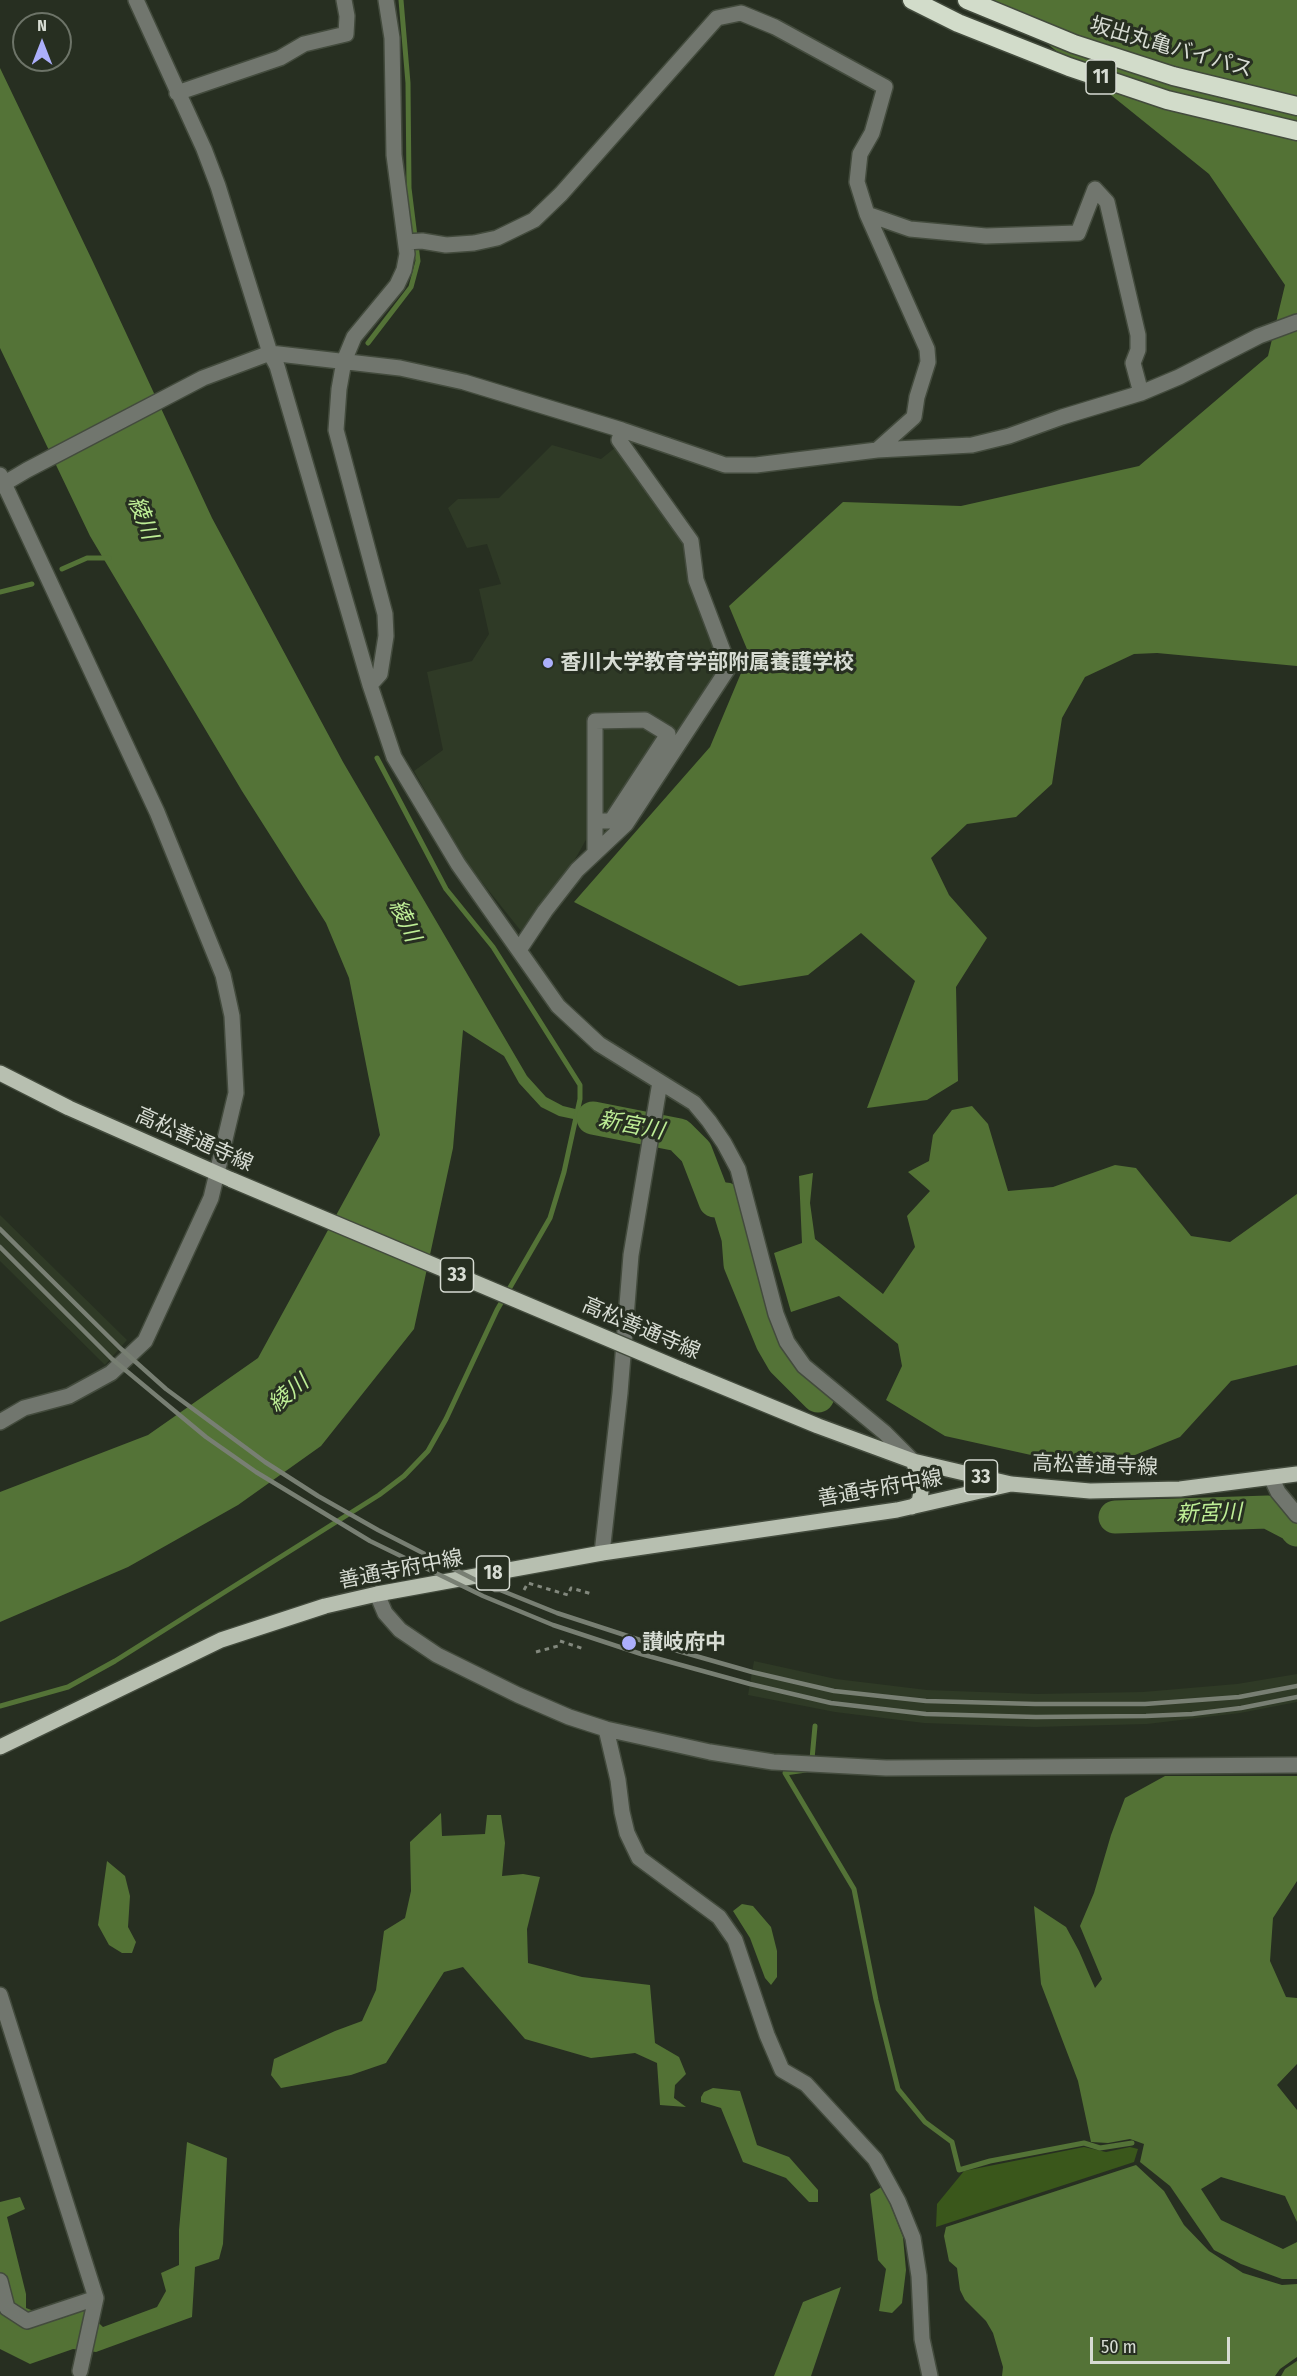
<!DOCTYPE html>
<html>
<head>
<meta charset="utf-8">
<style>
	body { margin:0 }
	#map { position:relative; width:1297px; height:2376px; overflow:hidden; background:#272f21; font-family:"Fira Sans Condensed",sans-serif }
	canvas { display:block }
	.north { position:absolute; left:12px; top:12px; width:60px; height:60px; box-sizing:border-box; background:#272f21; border:2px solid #6d7468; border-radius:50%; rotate:0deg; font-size:16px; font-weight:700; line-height:24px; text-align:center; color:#d7dcd3 }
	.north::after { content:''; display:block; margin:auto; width:21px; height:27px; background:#acaffb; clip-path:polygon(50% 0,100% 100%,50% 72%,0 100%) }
	.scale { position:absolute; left:1090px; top:2337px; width:140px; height:27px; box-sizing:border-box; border:3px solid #d7dcd3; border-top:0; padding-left:8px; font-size:18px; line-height:21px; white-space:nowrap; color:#d7dcd3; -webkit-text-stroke:4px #272f21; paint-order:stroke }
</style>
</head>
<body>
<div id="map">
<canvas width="1297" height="2376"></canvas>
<div class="north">N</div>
<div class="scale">50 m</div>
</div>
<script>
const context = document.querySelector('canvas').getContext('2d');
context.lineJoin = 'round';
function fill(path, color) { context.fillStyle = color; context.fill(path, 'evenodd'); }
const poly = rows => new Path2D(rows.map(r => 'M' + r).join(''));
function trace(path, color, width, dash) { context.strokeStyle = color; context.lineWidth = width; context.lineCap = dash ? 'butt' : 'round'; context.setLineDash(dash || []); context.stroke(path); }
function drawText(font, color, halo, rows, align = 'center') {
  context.font = font + ' "Fira Sans Condensed","Noto Sans JP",sans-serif'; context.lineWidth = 6; context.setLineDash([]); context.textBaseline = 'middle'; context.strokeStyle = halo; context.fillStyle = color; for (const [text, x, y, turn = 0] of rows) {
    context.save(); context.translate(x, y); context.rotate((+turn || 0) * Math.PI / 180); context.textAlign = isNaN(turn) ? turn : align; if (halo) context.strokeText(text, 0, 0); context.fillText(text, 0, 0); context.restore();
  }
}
const built = poly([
	[552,445,601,459,616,447,685,546,690,583,720,669,608,831,587,838,569,870,521,931,465,861,414,771,443,750,427,672,472,661,489,634,479,589,501,584,487,544,467,548,448,508,458,499,499,498],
	[0,1215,127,1340,105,1365,0,1261],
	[754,1661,836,1679,927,1690,1036,1694,1143,1692,1237,1684,1297,1674,1297,1702,1240,1713,1147,1724,1035,1727,924,1723,835,1712,748,1695]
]);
const green = poly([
	[1084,2147,1106,2152,1130,2147,1138,2149,1134,2162,936,2227,937,2204,964,2171]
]);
const forest = poly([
	[993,0,1297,0,1297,666,1157,653,1134,654,1085,677,1062,718,1052,784,1016,817,967,824,931,858,949,895,987,938,956,987,958,1081,927,1100,867,1108,915,981,861,933,808,975,739,986,574,902,710,747,749,654,729,606,843,502,961,506,1139,466,1268,356,1285,285,1209,174],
	[972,1106,988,1124,1008,1191,1053,1187,1115,1165,1136,1168,1191,1236,1230,1242,1297,1194,1297,1365,1231,1381,1180,1437,1125,1459,1031,1455,945,1436,886,1400,902,1366,898,1344,839,1296,791,1312,774,1253,802,1243,799,1176,813,1173,810,1203,815,1239,883,1294,915,1247,907,1216,930,1191,908,1172,929,1161,933,1135,952,1110],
	[1165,1776,1297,1776,1297,1881,1273,1918,1270,1961,1286,1997,1297,1998,1297,2064,1277,2085,1297,2110,1297,2222,1285,2196,1221,2177,1201,2189,1221,2220,1283,2249,1297,2242,1297,2279,1282,2279,1241,2264,1214,2250,1170,2186,1140,2162,1144,2144,1130,2139,1108,2143,1091,2142,1078,2081,1041,1984,1034,1906,1066,1927,1079,1951,1095,1988,1102,1979,1080,1926,1094,1893,1111,1835,1125,1798],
	[441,1813,442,1836,485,1834,487,1815,501,1815,505,1843,502,1876,523,1874,540,1877,527,1929,528,1963,582,1977,650,1985,655,2043,679,2057,686,2074,675,2085,674,2098,686,2107,660,2105,657,2063,635,2053,591,2058,525,2039,463,1967,444,1972,386,2063,351,2075,281,2088,271,2075,274,2059,335,2031,362,2021,376,1990,384,1931,405,1918,411,1891,410,1842],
	[107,1861,125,1876,130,1896,128,1927,136,1942,132,1953,122,1953,109,1945,98,1925],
	[742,1904,753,1906,771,1927,777,1951,777,1977,771,1985,765,1978,750,1938,733,1911],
	[713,2088,740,2091,757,2145,789,2157,818,2190,818,2202,809,2202,786,2178,743,2162,721,2108,701,2102,701,2097,704,2092],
	[187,2142,227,2158,223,2244,219,2259,195,2267,192,2317,96,2352,73,2349,30,2364,0,2349,0,2202,20,2197,25,2209,7,2217,26,2294,26,2308,57,2320,85,2310,103,2327,157,2307,166,2291,161,2273,179,2265,179,2230],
	[883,2186,903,2237,906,2270,902,2303,892,2313,879,2311,886,2269,878,2260,870,2194],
	[841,2287,811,2376,774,2376,803,2302],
	[1297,2361,1297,2376,1281,2376,1285,2369]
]);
const water = poly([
	[0,68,93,262,212,518,343,762,527,1076,546,1097,563,1106,637,1124,635,1132,559,1116,541,1107,519,1083,504,1056,463,1030,453,1148,414,1329,321,1446,238,1505,128,1567,0,1622,0,1492,148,1435,258,1358,380,1135,349,978,326,923,242,791,90,536,0,348],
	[1136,2165,1164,2191,1184,2225,1209,2251,1243,2273,1282,2285,1297,2284,1297,2357,1280,2369,1275,2376,1002,2376,1003,2367,993,2333,986,2321,965,2300,960,2290,957,2268,949,2261,944,2236,946,2227]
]);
const stream = poly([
	[368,343,411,287,418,261,409,188,408,83,401,0],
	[62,569,87,558,109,558],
	[0,592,32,584],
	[0,1706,68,1687,115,1661,379,1495,404,1476,428,1451,446,1419,497,1310,550,1218,564,1172,580,1099,580,1085,493,947,446,889,377,758],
	[812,1759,815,1726],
	[806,1770,785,1773,854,1889,876,2000,898,2089,925,2122,952,2142,959,2170,990,2161,1084,2143,1100,2148,1132,2143]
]);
const river = poly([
	[593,1118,679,1135,696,1152,715,1201,726,1199,738,1238,740,1264,772,1342,783,1361,818,1396],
	[1115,1517,1268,1512,1293,1525,1297,1530]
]);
const path = poly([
	[524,1590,528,1583,568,1595,571,1588,592,1594],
	[560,1641,584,1649],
	[536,1652,558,1646]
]);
const minor = poly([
	[136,0,204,149,218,186,270,353,277,366,370,685,394,757,458,864,558,1006,599,1044,694,1103,709,1121,724,1143,738,1169,776,1314,787,1342,804,1366,885,1433,913,1461],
	[177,93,280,58,304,44,346,34,347,16,344,0],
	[867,214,927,349,928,362,917,397,914,417,877,450],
	[406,242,422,241,446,245,474,243,497,238,534,220,561,194,717,18,741,13,775,27,885,87,872,133,860,154,857,182,867,214,910,229,986,236,1078,233,1095,189,1107,202,1138,335,1138,350,1133,363,1141,393],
	[0,486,27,470,203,378,270,353,400,368,464,382,622,430,725,465,756,465,877,450,972,445,1009,436,1062,417,1141,393,1179,377,1259,336,1297,322],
	[370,685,380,674,386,636,385,614,336,430,339,389,344,361,354,337,397,285,404,270,407,254,394,155,392,38,386,0],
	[595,821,611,821,668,734,645,720,595,721,595,853],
	[519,950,545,911,577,870,626,824,729,667,696,580,691,541,619,440,622,430],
	[0,1422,24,1408,69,1396,111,1373,145,1341,211,1198,236,1093,232,1016,223,975,157,812,0,475],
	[1271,1477,1278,1492,1297,1515],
	[602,1553,620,1393,631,1255,660,1082],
	[377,1594,385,1613,400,1630,437,1655,518,1695,569,1717,606,1729,710,1752,773,1762,886,1768,1297,1765],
	[606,1729,618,1780,622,1812,627,1833,639,1858,719,1917,735,1940,767,2035,782,2070,806,2084,875,2159,898,2201,913,2238,919,2276,922,2339,930,2376],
	[0,1995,96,2298,80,2371],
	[0,2281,7,2308,27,2321,96,2298]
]);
const major = poly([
	[0,1073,69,1108,232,1180],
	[682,1370,818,1426,913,1461,1011,1484,1090,1491,1180,1489,1297,1474],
	[912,1507,919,1502,921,1492,919,1477,913,1461],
	[0,1747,221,1640,325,1606,377,1594,602,1553,897,1510,1011,1484]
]);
const highway = poly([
	[912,0,958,23,1069,67,1167,100,1297,131],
	[967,0,1074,44,1173,76,1297,106]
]);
const rail = poly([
	[0,1229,120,1348,166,1389,265,1462,318,1496,378,1530,495,1590,500,1590,557,1613,643,1641,752,1672,834,1691,926,1701,1035,1704,1145,1704,1239,1697,1297,1686],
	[0,1247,112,1359,206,1437,256,1472,370,1541,483,1596,553,1625,641,1654,750,1684,831,1703,926,1714,1036,1717,1146,1716,1192,1714,1241,1708,1297,1697]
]);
const majorBridge = poly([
	[232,1180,682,1370]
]);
const markers = [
	[548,663,6,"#acaffb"],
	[629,1643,8,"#acaffb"]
];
const shields = [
	[1101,77,30],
	[457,1275,33],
	[981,1477,33],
	[493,1573,33]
];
const shieldNames = [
	["11",1101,77],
	["33",457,1275],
	["33",981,1477],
	["18",493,1573]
];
const streetNames = [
	["坂出丸亀バイパス",1171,48,16],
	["高松善通寺線",194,1140,24],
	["高松善通寺線",641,1329,23],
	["高松善通寺線",1095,1466,2],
	["善通寺府中線",880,1489,-10],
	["善通寺府中線",401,1570,-11]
];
const poiNames = [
	["香川大学教育学部附属養護学校",560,663],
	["讃岐府中",642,1643]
];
const waterNames = [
	["綾川",142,518,69],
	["綾川",404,921,65],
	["新宮川",631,1126,11],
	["綾川",289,1394,-40],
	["新宮川",1209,1514,-2]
];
fill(built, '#2f3a26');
fill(green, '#3a571b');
fill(forest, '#537235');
fill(water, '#547337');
trace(stream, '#547337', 5);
trace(river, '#547337', 33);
trace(minor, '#434b3d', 18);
trace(major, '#434b3d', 18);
trace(highway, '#434b3d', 21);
trace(path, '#82887d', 3, [4.5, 4.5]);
trace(minor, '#71766e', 15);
trace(major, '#b7bfb0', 15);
trace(highway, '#d2dcca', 18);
trace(rail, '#787f73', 4.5);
trace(majorBridge, '#434b3d', 18, []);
trace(majorBridge, '#b7bfb0', 15);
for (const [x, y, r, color] of markers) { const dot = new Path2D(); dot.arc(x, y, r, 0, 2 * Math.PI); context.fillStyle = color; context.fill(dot); trace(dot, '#272f21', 2); }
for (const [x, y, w] of shields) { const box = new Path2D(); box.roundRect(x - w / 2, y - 17, w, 34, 4.5); context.fillStyle = '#272f21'; context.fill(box); trace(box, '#d7dcd3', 1.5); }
drawText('bold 20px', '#d7dcd3', null, shieldNames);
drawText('21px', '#d7dcd3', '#272f21', streetNames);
drawText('bold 21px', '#d7dcd3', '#272f21', poiNames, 'left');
drawText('italic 22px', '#beee96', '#272f21', waterNames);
</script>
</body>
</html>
